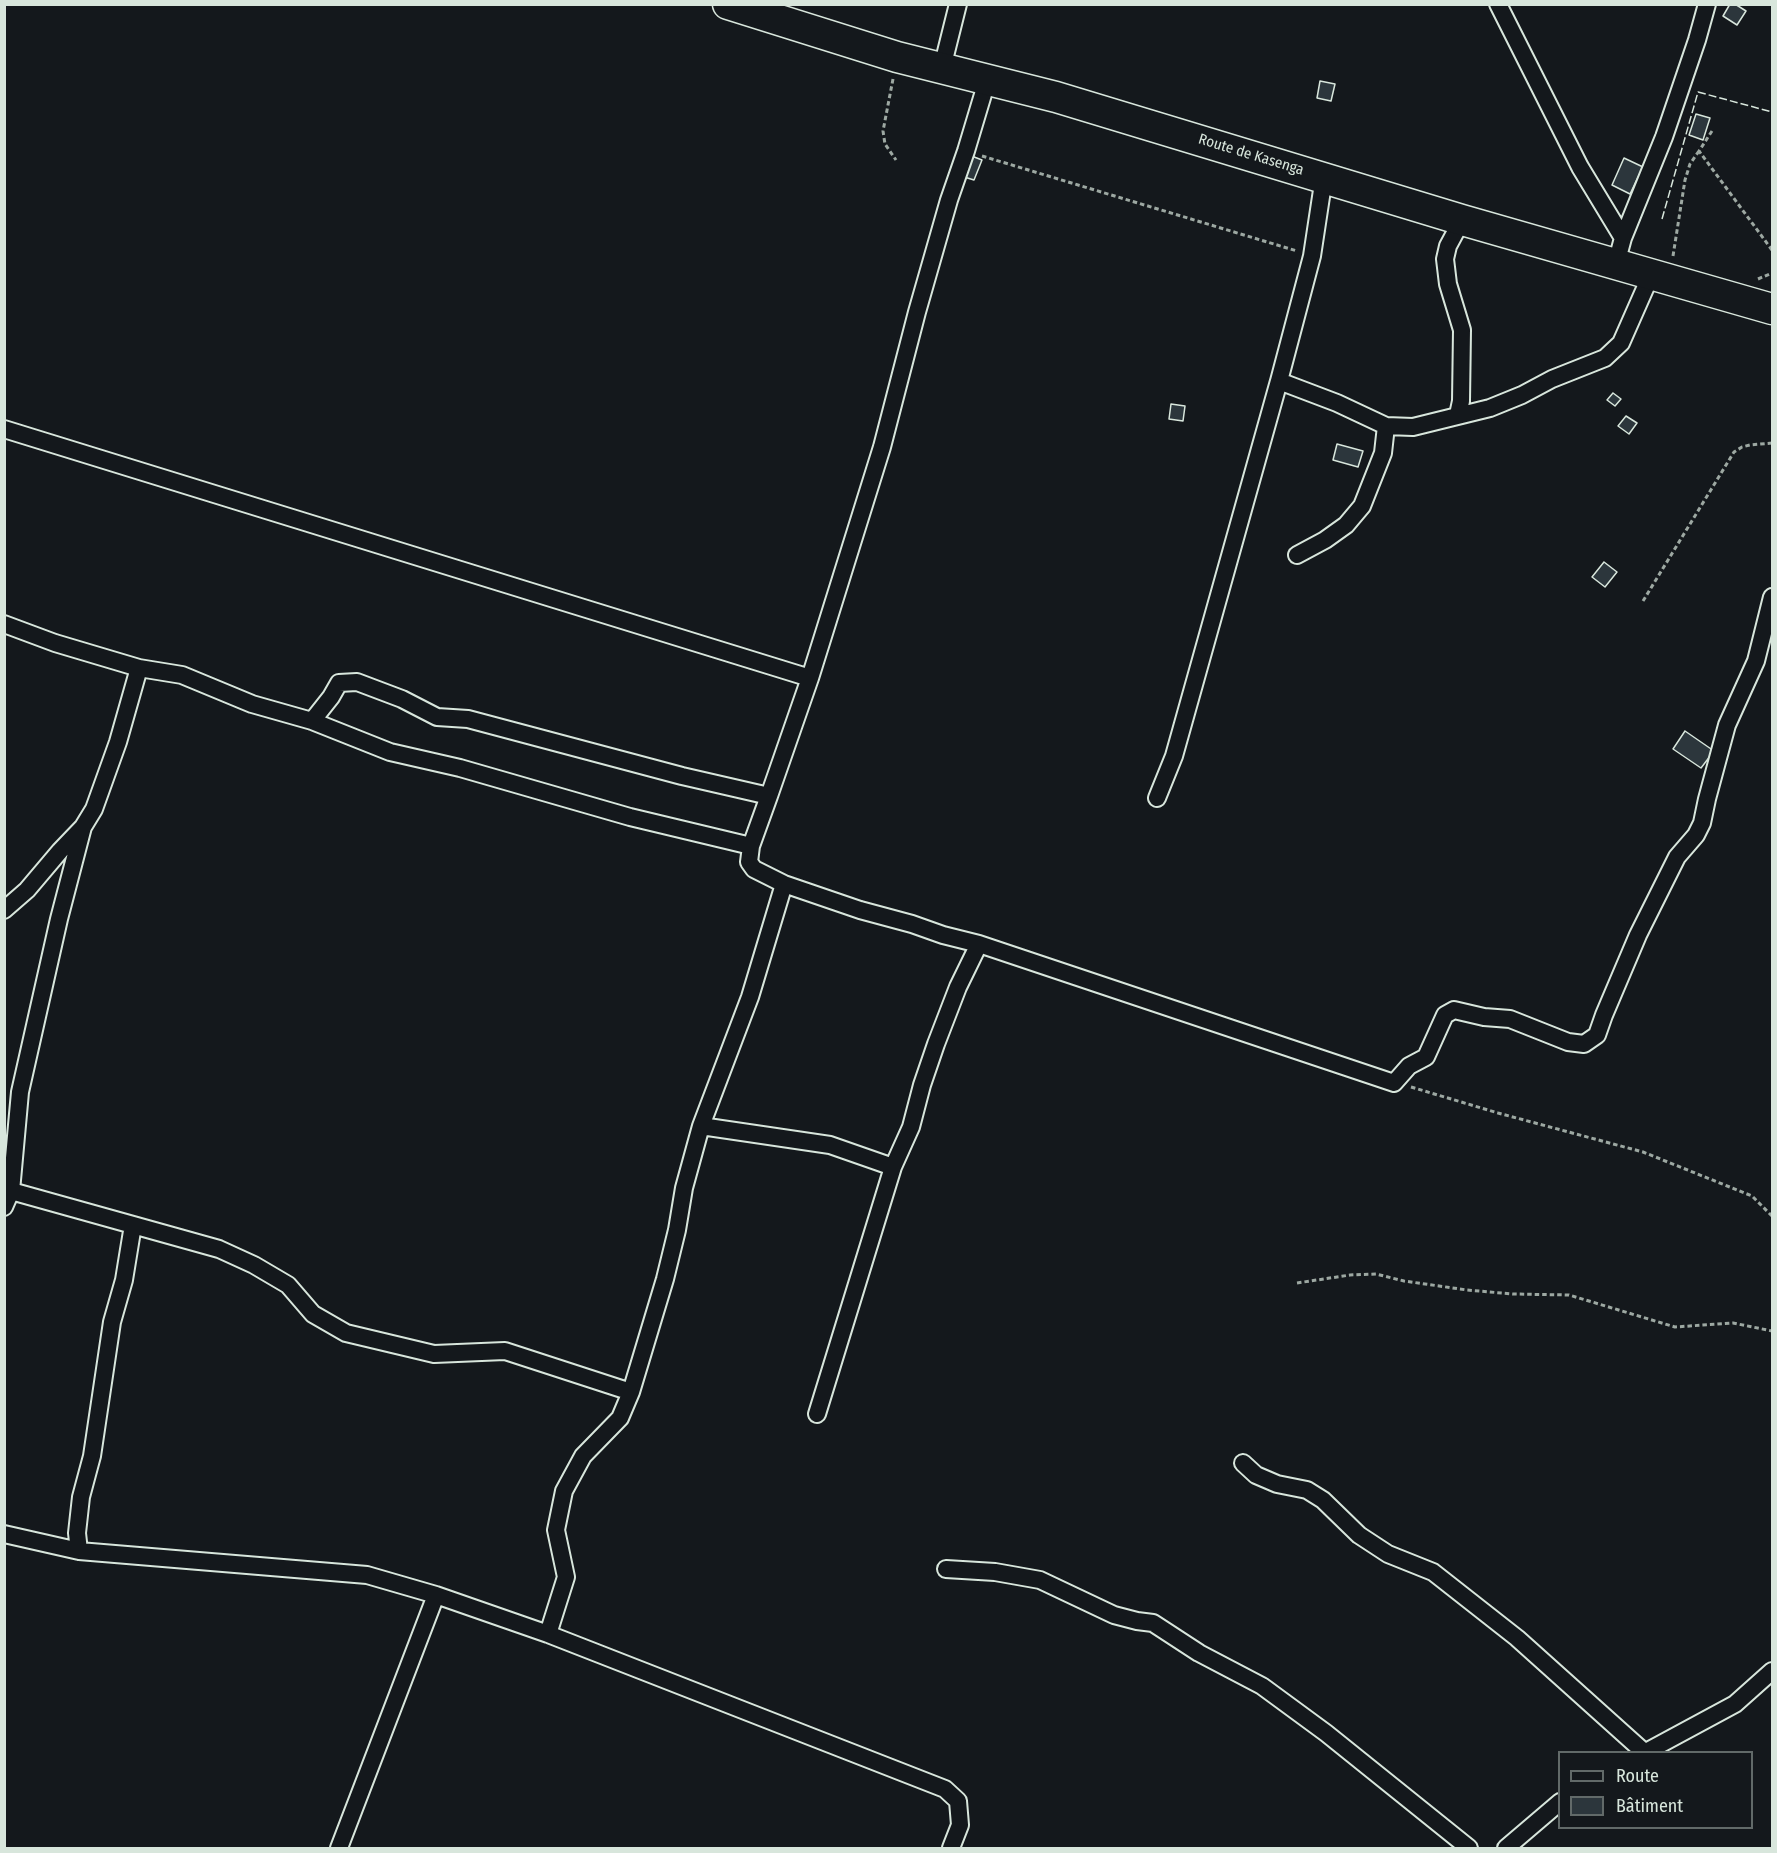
<!DOCTYPE html>
<html>
<head>
<meta charset="utf-8">
<style>
	body { margin:0 }
	#map { position:relative; width:1777px; height:1853px; overflow:hidden; background:#14181c; font-family:"Fira Sans Condensed",sans-serif }
	canvas { display:block }
	.frame { position:absolute; inset:0; border:6px solid #d8e6dc; pointer-events:none }
	.legend { position:absolute; left:1558px; top:1751px; width:195px; height:78px; box-sizing:border-box; background:#14181c; border:2px solid #626a69; margin:0; padding:8px 10px; list-style:none; font-size:18px; color:#d8e6dc }
	.legend li { display:flex; align-items:center; gap:12px; height:30px }
	.legend b { width:30px; border:2px solid #626a69 }
</style>
</head>
<body>
<div id="map">
<canvas width="1777" height="1853"></canvas>
<div class="frame"></div>
<ul class="legend">
<li><b style="height:8px;background:#14181c"></b>Route</li>
<li><b style="height:16px;background:#2c363c"></b>Bâtiment</li>
</ul>
</div>
<script>
const context = document.querySelector('canvas').getContext('2d');
context.lineJoin = 'round';
function fill(path, color) { context.fillStyle = color; context.fill(path, 'evenodd'); }
const poly = rows => new Path2D(rows.map(r => 'M' + r).join(''));
function trace(path, color, width, dash) { context.strokeStyle = color; context.lineWidth = width; context.lineCap = dash ? 'butt' : 'round'; context.setLineDash(dash || []); context.stroke(path); }
function drawText(font, color, halo, rows, align = 'center') {
  context.font = font + ' "Fira Sans Condensed",sans-serif'; context.lineWidth = 4.5; context.setLineDash([]); context.textBaseline = 'middle'; context.strokeStyle = halo; context.fillStyle = color; for (const [text, x, y, turn = 0] of rows) {
    context.save(); context.translate(x, y); context.rotate((+turn || 0) * Math.PI / 180); context.textAlign = isNaN(turn) ? turn : align; if (halo) context.strokeText(text, 0, 0); context.fillText(text, 0, 0); context.restore();
  }
}
const building = poly([
	[1730,4,1735,4,1746,11,1737,25,1723,16,1730,4],
	[1320,81,1335,84,1331,101,1317,98,1320,81],
	[1696,114,1710,118,1703,140,1689,135,1696,114],
	[969,155,982,160,974,180,961,176,969,155],
	[1624,158,1643,167,1630,194,1612,185,1624,158],
	[1613,393,1621,399,1615,406,1607,400,1613,393],
	[1171,404,1185,406,1183,421,1169,419,1171,404],
	[1626,416,1637,423,1629,434,1618,426,1626,416],
	[1337,444,1363,451,1358,467,1333,460,1337,444],
	[1604,562,1617,572,1605,587,1592,577,1604,562],
	[1685,731,1714,751,1701,768,1673,749,1685,731]
]);
const path = poly([
	[893,79,883,131,885,144,896,160],
	[1712,131,1699,151,1772,250],
	[982,156,1297,251],
	[1673,256,1685,180,1690,164,1699,151],
	[1758,279,1772,273],
	[1643,601,1734,452,1742,447,1750,445,1772,443],
	[1411,1087,1498,1113,1643,1152,1752,1196,1772,1216],
	[1297,1283,1350,1275,1376,1274,1404,1281,1467,1290,1513,1294,1569,1295,1675,1327,1733,1323,1772,1331]
]);
const street = poly([
	[1498,4,1580,167,1623,238],
	[942,68,958,4],
	[1324,177,1312,256,1279,381,1337,403,1386,426,1413,427,1490,408,1522,395,1552,379,1605,358,1621,343,1651,275],
	[1616,264,1623,238,1664,137,1697,40,1707,4],
	[1458,415,1461,401,1462,330,1448,284,1445,259,1448,246,1462,220],
	[4,429,810,678],
	[1297,555,1325,540,1346,525,1362,506,1383,453,1386,426],
	[4,624,55,643,139,668,182,675,252,704,312,721,390,752,460,768,630,817,751,846,769,796],
	[312,721,331,697,339,683,357,682,402,699,437,717,468,719,682,776,769,796,810,678,882,447,917,312,949,200,966,151,987,81],
	[1157,798,1174,756,1279,381],
	[751,846,749,862,754,869,784,884,860,910,912,924,943,935,979,944,1394,1083,1409,1066,1426,1057,1445,1015,1454,1010,1484,1017,1510,1019,1568,1042,1584,1044,1597,1035,1604,1015,1638,935,1677,857,1696,835,1702,823,1707,799,1727,725,1756,661,1772,597],
	[4,910,27,890,60,851,82,828],
	[701,1126,750,997,784,884],
	[4,1189,219,1249,254,1265,288,1285,313,1314,346,1333,434,1354,505,1351,631,1392],
	[4,1207,11,1191,20,1092,59,919,83,827,94,809,118,742,139,668],
	[817,1414,893,1167,911,1127,922,1085,936,1044,958,987,979,944],
	[1243,1463,1256,1475,1277,1484,1307,1490,1323,1500,1359,1535,1388,1554,1433,1572,1517,1638,1644,1752],
	[4,1534,79,1551,367,1575,436,1595,548,1634,945,1789,958,1801,960,1825,951,1848],
	[79,1551,77,1533,81,1497,92,1456,112,1322,124,1280,133,1225],
	[946,1569,995,1572,1040,1580,1114,1615,1137,1621,1153,1623,1199,1653,1262,1686,1326,1733,1469,1848],
	[548,1634,566,1577,556,1530,564,1491,583,1456,620,1418,631,1392,665,1279,677,1230,684,1188,701,1126,830,1145,893,1167],
	[1646,1752,1735,1704,1772,1671],
	[339,1848,436,1595],
	[1506,1848,1560,1802]
]);
const highway = poly([
	[728,4,897,57,1056,97,1462,220,1772,309]
]);
const fence = poly([
	[1662,219,1698,92,1772,112]
]);
const streetNames = [
	["Route de Kasenga",1251,155,17]
];
fill(building, '#2c363c');
trace(building, '#d8e6dc', 1.5);
trace(street, '#d8e6dc', 20);
trace(highway, '#d8e6dc', 33);
trace(path, '#9da8a2', 3, [4.5, 3]);
trace(street, '#14181c', 16);
trace(highway, '#14181c', 30);
trace(fence, '#d8e6dc', 1.5, [8, 3]);
drawText('15px', '#d8e6dc', '#14181c', streetNames);
</script>
</body>
</html>
